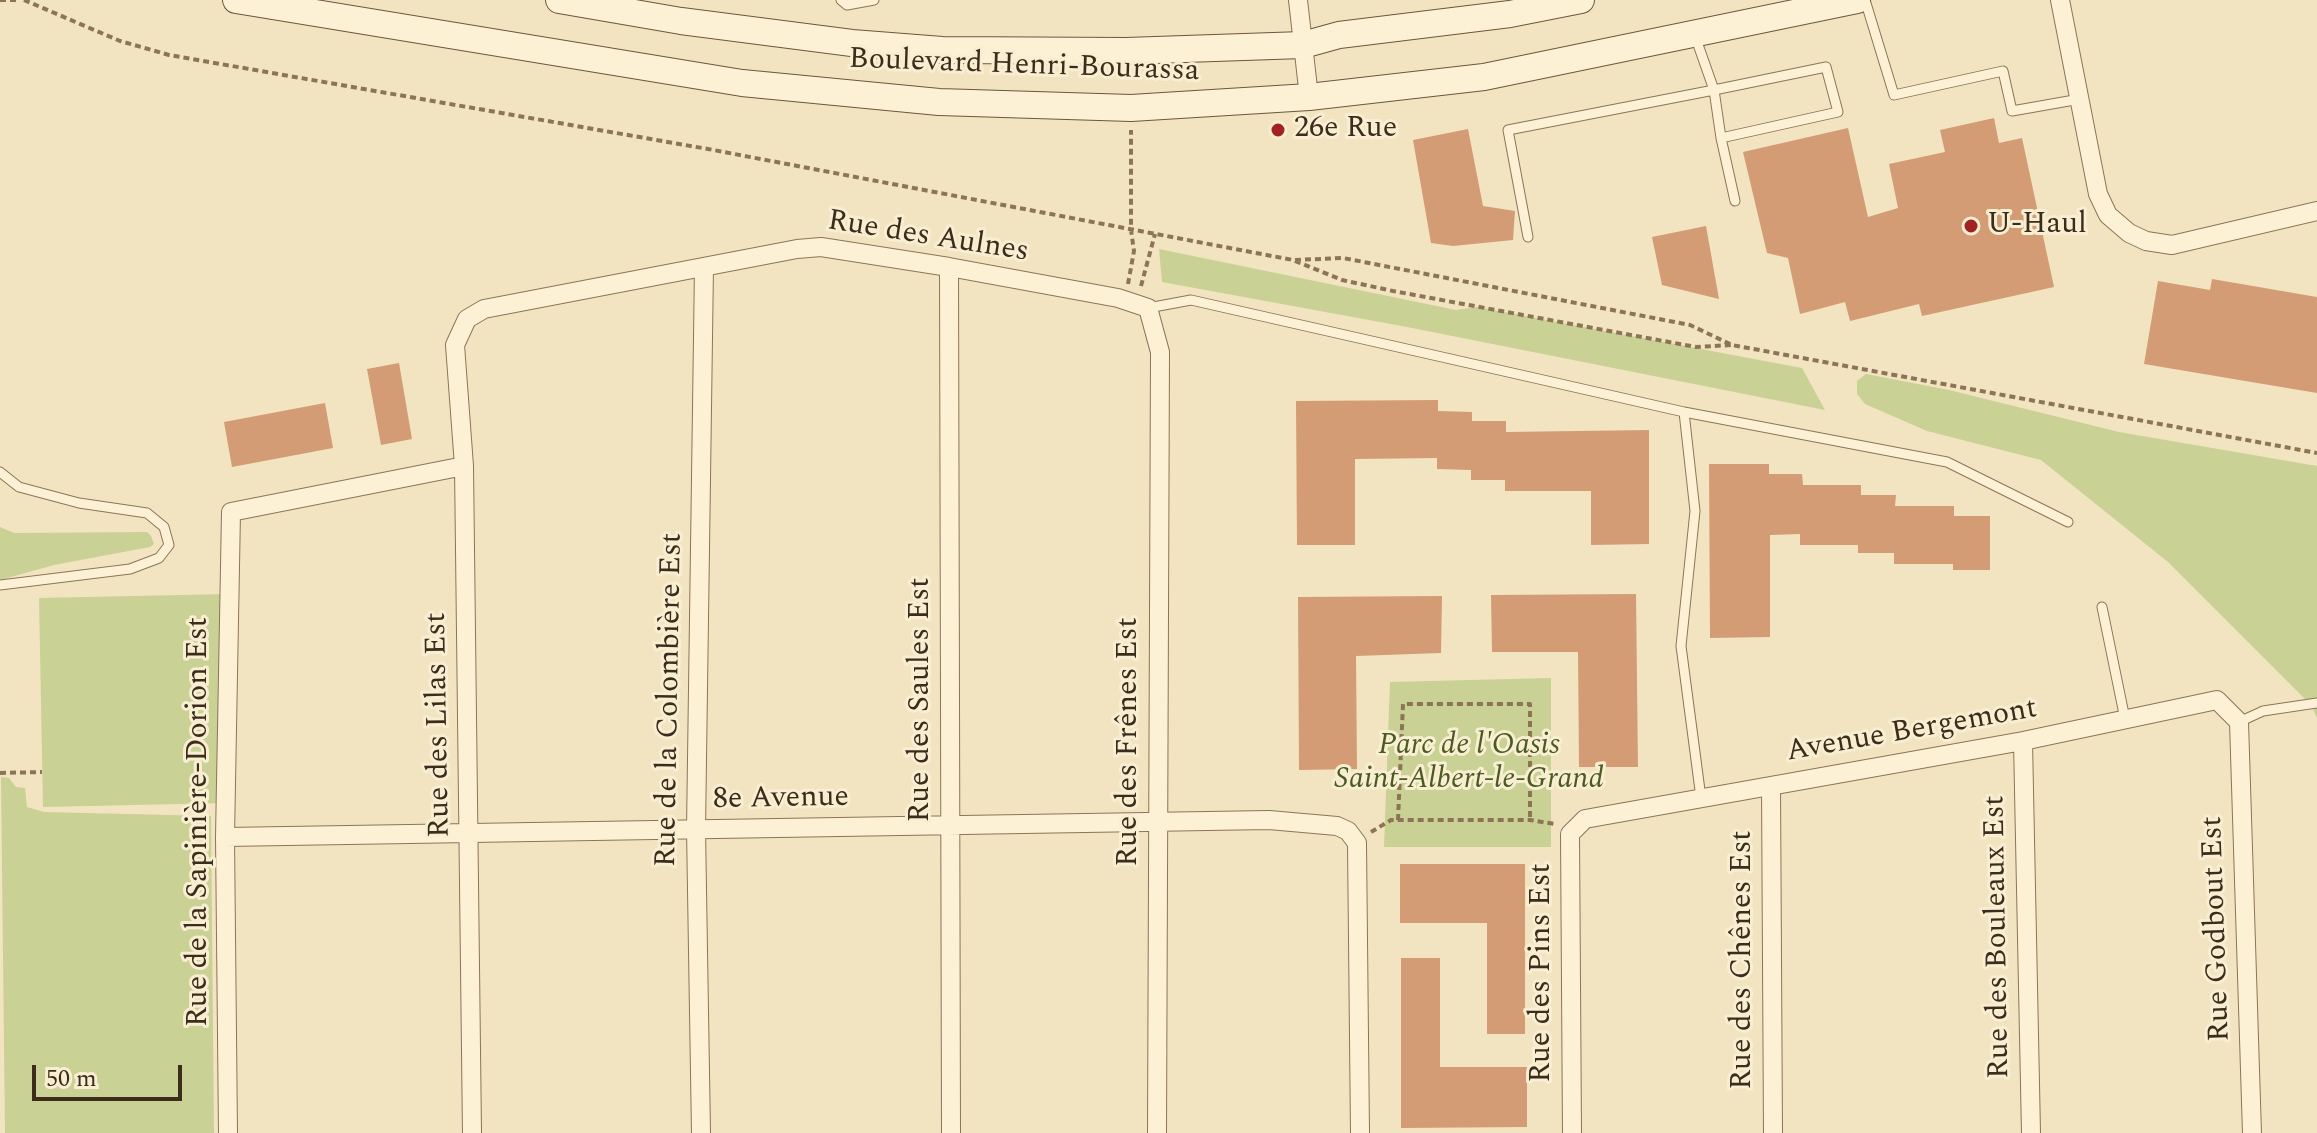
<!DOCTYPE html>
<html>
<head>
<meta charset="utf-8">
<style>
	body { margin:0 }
	#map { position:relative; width:2317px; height:1133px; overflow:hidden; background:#f2e4c1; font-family:Spectral,serif }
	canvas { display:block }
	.scale { position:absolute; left:32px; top:1065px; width:150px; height:36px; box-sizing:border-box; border:4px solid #3c2c1c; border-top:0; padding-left:10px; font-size:24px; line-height:28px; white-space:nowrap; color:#3c2c1c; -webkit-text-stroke:6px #f8eed2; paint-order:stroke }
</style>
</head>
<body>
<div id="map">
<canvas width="2317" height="1133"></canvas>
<div class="scale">50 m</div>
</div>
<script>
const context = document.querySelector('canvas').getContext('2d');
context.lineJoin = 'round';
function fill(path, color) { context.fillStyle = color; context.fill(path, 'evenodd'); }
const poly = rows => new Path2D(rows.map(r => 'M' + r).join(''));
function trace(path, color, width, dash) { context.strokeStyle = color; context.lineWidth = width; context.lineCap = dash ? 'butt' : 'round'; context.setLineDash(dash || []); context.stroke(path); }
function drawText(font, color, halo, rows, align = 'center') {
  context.font = font + ' Spectral,serif'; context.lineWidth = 6; context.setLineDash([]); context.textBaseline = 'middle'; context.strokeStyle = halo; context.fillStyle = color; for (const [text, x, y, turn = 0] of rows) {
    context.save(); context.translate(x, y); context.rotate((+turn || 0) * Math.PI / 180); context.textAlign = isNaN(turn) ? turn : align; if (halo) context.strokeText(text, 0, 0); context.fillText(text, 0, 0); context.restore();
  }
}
const green = poly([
	[1159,249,1456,310,1477,307,1802,368,1825,410,1407,327,1162,282],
	[1866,374,1949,390,2119,432,2317,466,2317,718,2311,705,2168,562,2041,460,1927,431,1865,404,1857,394,1857,381],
	[0,527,14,533,147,532,151,536,154,544,150,547,54,565,0,580],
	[230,594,226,803,43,807,39,598],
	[1551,678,1551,847,1384,847,1390,682],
	[1,777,9,778,16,787,25,788,27,807,44,812,211,816,214,1133,5,1133]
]);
const building = poly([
	[1994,118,1999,143,2022,138,2054,287,1922,316,1919,304,1850,321,1845,302,1800,314,1788,258,1767,253,1743,152,1848,128,1868,217,1898,208,1889,164,1945,152,1940,130],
	[1468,129,1483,206,1515,211,1513,240,1453,246,1431,243,1413,140],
	[1706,226,1719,299,1662,285,1652,237],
	[2212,279,2317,297,2317,393,2144,364,2158,281,2210,290],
	[399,363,412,439,381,445,367,369],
	[1438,400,1438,411,1472,412,1472,421,1506,421,1506,432,1649,430,1649,544,1591,545,1591,491,1505,491,1505,480,1471,480,1471,470,1437,469,1437,458,1355,459,1355,545,1297,545,1296,401],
	[325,403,333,448,232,467,224,422],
	[1709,464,1769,464,1769,474,1802,474,1803,485,1861,485,1861,495,1896,495,1895,506,1954,506,1954,516,1990,516,1990,570,1953,570,1953,564,1894,564,1894,553,1858,553,1858,545,1800,545,1800,534,1770,535,1770,637,1710,638],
	[1636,594,1638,767,1579,767,1578,652,1492,652,1491,595],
	[1442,596,1441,653,1356,656,1357,769,1299,770,1298,597],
	[1400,864,1525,864,1525,1034,1487,1034,1487,923,1400,923],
	[1401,958,1440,958,1440,1067,1527,1067,1527,1127,1401,1128]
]);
const path = poly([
	[0,0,19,0],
	[24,0,120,41,169,55,708,149,1293,260,1342,280,1393,291,1696,347,1732,345],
	[1295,260,1343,258,1690,325,1732,345,2317,453],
	[1128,284,1134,251,1131,230,1131,130],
	[1141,286,1155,234],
	[0,773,42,772],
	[1398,820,1403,704,1530,704,1530,820],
	[1371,832,1391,820,1530,820,1555,824]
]);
const lane = poly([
	[841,0,847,5,874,0],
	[1865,0,1894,95,2003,71,2012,111,2080,99],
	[1721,138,1838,112,1826,67,1714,90,1721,138,1735,201],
	[1528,237,1508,130,1714,90,1695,36],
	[1148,308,1191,300,1684,412,1947,462,2068,522],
	[1684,412,1695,511,1681,646,1701,798],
	[0,472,19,487,79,503,147,513,164,527,169,545,159,558,130,569,0,585],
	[2102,607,2125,719],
	[2239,722,2263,711,2317,703]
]);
const street = poly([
	[1298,0,1309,97],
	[2060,0,2098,194,2108,215,2129,233,2146,241,2172,245,2317,211],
	[949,267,951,1133],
	[2023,741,2031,1133],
	[1771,786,1773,1133],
	[225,837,1269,820,1337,826,1348,831,1357,843,1360,1133],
	[228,1133,225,837,231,512,464,466],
	[472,1133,464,466,455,345,467,319,484,309,797,249,821,247,949,267,1118,298,1148,308,1160,352,1157,1133],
	[701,1133,696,829,704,267],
	[1572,1133,1570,834,1585,819,2023,741,2217,700,2239,722,2252,1133]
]);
const secondary = poly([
	[236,0,742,83,939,102,1131,108,1309,97,1484,77,1857,0],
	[559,0,681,21,852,43,942,50,1126,51,1303,45,1339,35,1510,14,1581,0]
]);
const markers = [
	[1278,130,8,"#a22221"],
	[1971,226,8,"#a22221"]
];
const streetNames = [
	["Boulevard Henri-Bourassa",1024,67,2],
	["Rue des Aulnes",928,238,9],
	["Rue de la Colombière Est",671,700,-89],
	["Rue des Saules Est",922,700,-90],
	["Rue des Lilas Est",440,725,-91],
	["Avenue Bergemont",1912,732,-10],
	["Rue des Frênes Est",1130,742,-90],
	["8e Avenue",781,800,-1],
	["Rue de la Sapinière-Dorion Est",200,822,-90],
	["Rue Godbout Est",2218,929,-92],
	["Rue des Bouleaux Est",1999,937,-91],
	["Rue des Chênes Est",1744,960,-90],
	["Rue des Pins Est",1543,973,-90]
];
const poiNames = [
	["26e Rue",1294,130],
	["U-Haul",1987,226]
];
const parkNames = [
	["Parc de l'Oasis",1469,747],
	["Saint-Albert-le-Grand",1469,781]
];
fill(green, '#c9d194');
fill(building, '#d39c74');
trace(lane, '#8d7457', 11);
trace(street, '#8d7457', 20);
trace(secondary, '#6f553a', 28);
trace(path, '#8d7457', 4, [6, 4]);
trace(lane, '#fcf1d5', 9);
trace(street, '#fcf1d5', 18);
trace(secondary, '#fcf1d5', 26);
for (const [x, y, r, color] of markers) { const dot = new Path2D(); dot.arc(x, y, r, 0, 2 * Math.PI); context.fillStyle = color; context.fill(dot); trace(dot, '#f8eed2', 3); }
drawText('30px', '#3c2c1c', '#f8eed2', streetNames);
drawText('30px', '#3c2c1c', '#f8eed2', poiNames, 'left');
drawText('italic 30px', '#4b5a21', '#f8eed2', parkNames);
</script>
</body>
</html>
